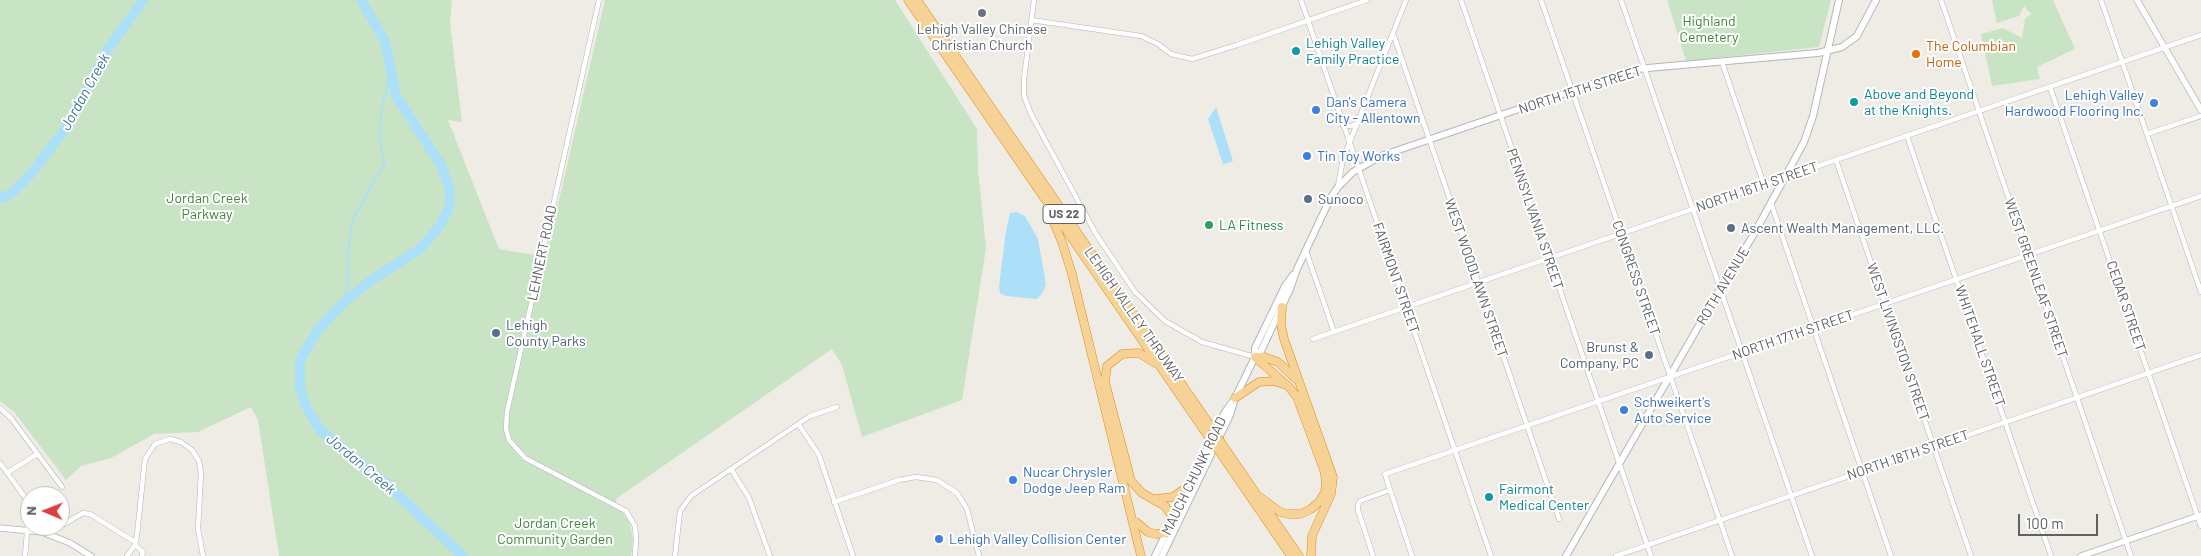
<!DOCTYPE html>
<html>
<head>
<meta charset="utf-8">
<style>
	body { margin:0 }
	#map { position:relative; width:2201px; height:556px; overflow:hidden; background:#efece6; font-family:Barlow,sans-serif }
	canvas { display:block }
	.north { position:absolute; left:20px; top:486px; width:50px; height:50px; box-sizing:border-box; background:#fff; border:1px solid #bfc0c1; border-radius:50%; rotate:271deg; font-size:14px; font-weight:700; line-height:20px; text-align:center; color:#5e6265 }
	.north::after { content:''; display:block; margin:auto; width:18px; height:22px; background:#dd3e43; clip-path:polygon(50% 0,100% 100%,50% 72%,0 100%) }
	.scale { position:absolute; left:2018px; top:514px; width:80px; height:22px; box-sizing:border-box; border:2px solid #5e6265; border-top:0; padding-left:6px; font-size:15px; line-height:18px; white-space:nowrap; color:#5e6265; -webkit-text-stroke:4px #fff; paint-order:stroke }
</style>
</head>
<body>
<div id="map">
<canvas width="2201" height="556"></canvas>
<div class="north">N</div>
<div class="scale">100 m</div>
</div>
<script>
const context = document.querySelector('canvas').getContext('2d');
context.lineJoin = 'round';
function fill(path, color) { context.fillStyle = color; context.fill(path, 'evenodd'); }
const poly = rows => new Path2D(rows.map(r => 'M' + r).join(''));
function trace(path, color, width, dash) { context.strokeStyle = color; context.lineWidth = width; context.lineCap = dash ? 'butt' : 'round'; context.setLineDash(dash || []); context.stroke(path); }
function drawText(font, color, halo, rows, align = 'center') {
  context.font = font + ' Barlow,sans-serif'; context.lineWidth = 4; context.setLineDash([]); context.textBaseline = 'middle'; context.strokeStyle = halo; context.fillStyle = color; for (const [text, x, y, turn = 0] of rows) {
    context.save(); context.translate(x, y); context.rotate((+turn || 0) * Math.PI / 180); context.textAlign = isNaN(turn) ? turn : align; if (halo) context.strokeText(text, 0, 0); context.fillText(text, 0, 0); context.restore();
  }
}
const green = poly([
	[0,0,452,0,450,23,462,122,448,120,499,249,546,257,605,0,895,0,977,129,978,170,986,248,962,400,862,437,842,365,832,349,617,498,614,508,622,512,630,523,633,540,631,556,279,556,258,420,251,407,198,432,154,434,111,458,81,466,66,480,15,413,0,401],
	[1667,0,1831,0,1819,47,1686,61],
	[1992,0,2053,0,2075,49,2037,67,2040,79,1992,86,1981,34,2003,28,2022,38,2025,19,2032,13,2029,12,2024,6,2019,16,1997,23]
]);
const water = poly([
	[1216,107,1233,161,1228,163,1223,164,1208,119],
	[1017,212,1025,216,1038,239,1046,284,1043,292,1037,299,1006,296,1000,293,999,286,1006,231,1010,213]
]);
const stream = poly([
	[342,304,348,284,348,250,353,219,385,162,380,143,381,112,390,74]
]);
const river = poly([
	[361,0,385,41,396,96,441,165,450,190,449,207,440,226,420,249,370,281,342,304,318,330,300,360,300,388,308,410,320,430,385,483,463,556],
	[0,198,11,194,30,175,69,124,106,52,143,0]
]);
const minor = poly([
	[599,0,507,412,506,429,509,440,525,458,626,511,635,526,636,538,635,556],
	[1034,0,1024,79,1024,96,1031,114,1096,234,1135,292,1165,321,1202,342,1255,357],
	[1301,0,1491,556],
	[1461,0,1651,556],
	[1541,0,1732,556],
	[1621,0,1812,556],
	[1941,0,2131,556],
	[2101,0,2201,292],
	[1031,20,1141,36,1158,44,1171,54,1192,59,1237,45,1367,0],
	[1394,36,1559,519],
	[1722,62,1764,185],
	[2050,87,2201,526],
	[1343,125,1351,126,1358,123],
	[2147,134,2201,116],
	[1907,136,2051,556],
	[1836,160,1971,556],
	[1338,186,1343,159,1406,0],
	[1771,203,1891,556],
	[1306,251,1334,332],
	[1313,339,2201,35],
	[0,408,11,418,62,487],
	[799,425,819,455,853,556],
	[0,463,24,496,29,509,25,556],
	[731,469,749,498,770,556],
	[7,473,37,454],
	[834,502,899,480,916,477,937,480,957,493,967,509,979,556],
	[64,524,83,513,90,514,135,542],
	[135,545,143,552,142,556],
	[127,556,135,545,137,535,145,459,155,444,170,439,181,442,192,450,199,461,201,473,198,529,203,556],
	[675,556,680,511,691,496,810,416,837,407],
	[1373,556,1358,510,1358,505,1360,501,1390,490],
	[1412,556,1385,474,2201,196],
	[1616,556,2201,355]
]);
const tertiary = poly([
	[2137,0,2201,110],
	[0,528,42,532,70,543,91,556],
	[2081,556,2201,515]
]);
const secondary = poly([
	[1255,357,1255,348,1285,286,1293,275],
	[1155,556,1225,412,1233,401],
	[1162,556,1230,415,1235,398,1255,357,1261,351,1290,289,1297,269,1330,199,1338,187,1353,172,1381,156,1636,69,1818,53,1842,47,1857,36,1876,0],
	[1566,556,1720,289,1754,234,1804,142,1813,116,1839,0]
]);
const motorway = poly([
	[908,0,1208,436],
	[917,0,1212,428],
	[1048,209,1062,242,1072,274,1141,556],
	[1282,307,1281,325,1284,339,1333,477,1331,494,1312,536,1311,556],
	[1255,357,1289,387,1297,397,1324,470,1326,481,1325,492,1319,502,1311,509,1300,514,1288,514,1280,512,1257,495],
	[1255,357,1264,357,1278,362,1296,379],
	[1155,363,1139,353,1122,354,1107,366,1105,382,1131,481,1142,493,1165,506,1174,519],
	[1235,398,1259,382,1273,381,1283,384],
	[1222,444,1299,556],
	[1219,451,1291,556],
	[1156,499,1173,497,1190,485],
	[1136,522,1148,532,1156,534,1167,533]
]);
const motorwayBridge = poly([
	[1212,428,1222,444],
	[1208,436,1219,451]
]);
const markers = [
	[982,13,5,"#6b7280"],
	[1296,51,5,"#0f9aa8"],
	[1916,54,5,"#e8710a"],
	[1854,102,5,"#0f9aa8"],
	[2154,103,5,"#3f7fe0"],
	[1316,110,5,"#3f7fe0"],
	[1307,156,5,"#3f7fe0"],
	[1308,199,5,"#5c6f8a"],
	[1209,225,5,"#2e9e5b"],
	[1731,228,5,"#5c6f8a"],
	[496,333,5,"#5c6f8a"],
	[1649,355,5,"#5c6f8a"],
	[1624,410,5,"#3f7fe0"],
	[1013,480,5,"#3f7fe0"],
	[1489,497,5,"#0f9aa8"],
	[939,539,5,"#3f7fe0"]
];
const shields = [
	[1064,214,42]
];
const shieldNames = [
	["US 22",1064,214]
];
const parkNames = [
	["Highland",1709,21],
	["Cemetery",1709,37],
	["Jordan Creek",207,198],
	["Parkway",207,214],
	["Jordan Creek",555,523],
	["Community Garden",555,539]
];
const worshipNames = [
	["Lehigh Valley Chinese",982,29],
	["Christian Church",982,45]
];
const cultureNames = [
	["Lehigh Valley",1306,43],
	["Family Practice",1306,59],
	["Above and Beyond",1864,94],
	["at the Knights.",1864,110],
	["Fairmont",1499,489],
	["Medical Center",1499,505]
];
const foodNames = [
	["The Columbian",1926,46],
	["Home",1926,62]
];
const streetNames = [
	["NORTH 15TH STREET",1580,90,-18],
	["NORTH 16TH STREET",1757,187,-19],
	["PENNSYLVANIA STREET",1535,219,71],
	["LEHNERT ROAD",542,253,-78],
	["FAIRMONT STREET",1396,278,71],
	["WEST WOODLAWN STREET",1476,278,71],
	["CONGRESS STREET",1636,278,71],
	["WEST GREENLEAF STREET",2036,278,71],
	["ROTH AVENUE",1723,286,-59],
	["CEDAR STREET",2126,306,71],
	["LEHIGH VALLEY THRUWAY",1134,315,55],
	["NORTH 17TH STREET",1793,335,-19],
	["WEST LIVINGSTON STREET",1898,342,71],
	["WHITEHALL STREET",1980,346,71],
	["NORTH 18TH STREET",1908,455,-19],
	["MAUCH CHUNK ROAD",1194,476,-64]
];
const shopNames = [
	["Lehigh Valley",2144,95,"right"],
	["Hardwood Flooring Inc.",2144,111,"right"],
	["Dan's Camera",1326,102],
	["City - Allentown",1326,118],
	["Tin Toy Works",1317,156],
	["Schweikert's",1634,402],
	["Auto Service",1634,418],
	["Nucar Chrysler",1023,472],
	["Dodge Jeep Ram",1023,488],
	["Lehigh Valley Collision Center",949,539]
];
const serviceNames = [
	["Sunoco",1318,199],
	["Ascent Wealth Management, LLC.",1741,228],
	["Lehigh",506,325],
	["County Parks",506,341],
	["Brunst &",1639,347,"right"],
	["Company, PC",1639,363,"right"]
];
const leisureNames = [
	["LA Fitness",1219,225]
];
const waterNames = [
	["Jordan Creek",85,92,-61],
	["Jordan Creek",361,464,40]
];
fill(green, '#c8e4c4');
fill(water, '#ace0f9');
trace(stream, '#ace0f9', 2);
trace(river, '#ace0f9', 10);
trace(minor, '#b1b4b7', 5.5);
trace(tertiary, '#b1b4b7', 7);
trace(secondary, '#b2b6ba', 8);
trace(motorway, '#e58a10', 9);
trace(minor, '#fff', 4.5);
trace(tertiary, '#fff', 5.5);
trace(secondary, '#fff', 6);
trace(motorway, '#f6d296', 8);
trace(motorwayBridge, '#e58a10', 9, []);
trace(motorwayBridge, '#f6d296', 8);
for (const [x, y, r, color] of markers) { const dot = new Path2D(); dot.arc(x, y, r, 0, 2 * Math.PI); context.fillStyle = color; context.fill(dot); trace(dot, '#fff', 2); }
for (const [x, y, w] of shields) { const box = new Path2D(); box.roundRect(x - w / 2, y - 9.5, w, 19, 4); context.fillStyle = '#fff'; context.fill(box); trace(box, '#5e6265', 1); }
drawText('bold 12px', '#5e6265', null, shieldNames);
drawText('14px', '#41853c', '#fff', parkNames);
drawText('14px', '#5b616d', '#fff', worshipNames);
drawText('14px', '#0d838f', '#fff', cultureNames, 'left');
drawText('14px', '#c56008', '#fff', foodNames, 'left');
drawText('14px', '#5e6265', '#fff', streetNames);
drawText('14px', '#366cbe', '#fff', shopNames, 'left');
drawText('14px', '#4e5e75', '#fff', serviceNames, 'left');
drawText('14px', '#27864d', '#fff', leisureNames, 'left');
drawText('italic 15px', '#43779a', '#fff', waterNames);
</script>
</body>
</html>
